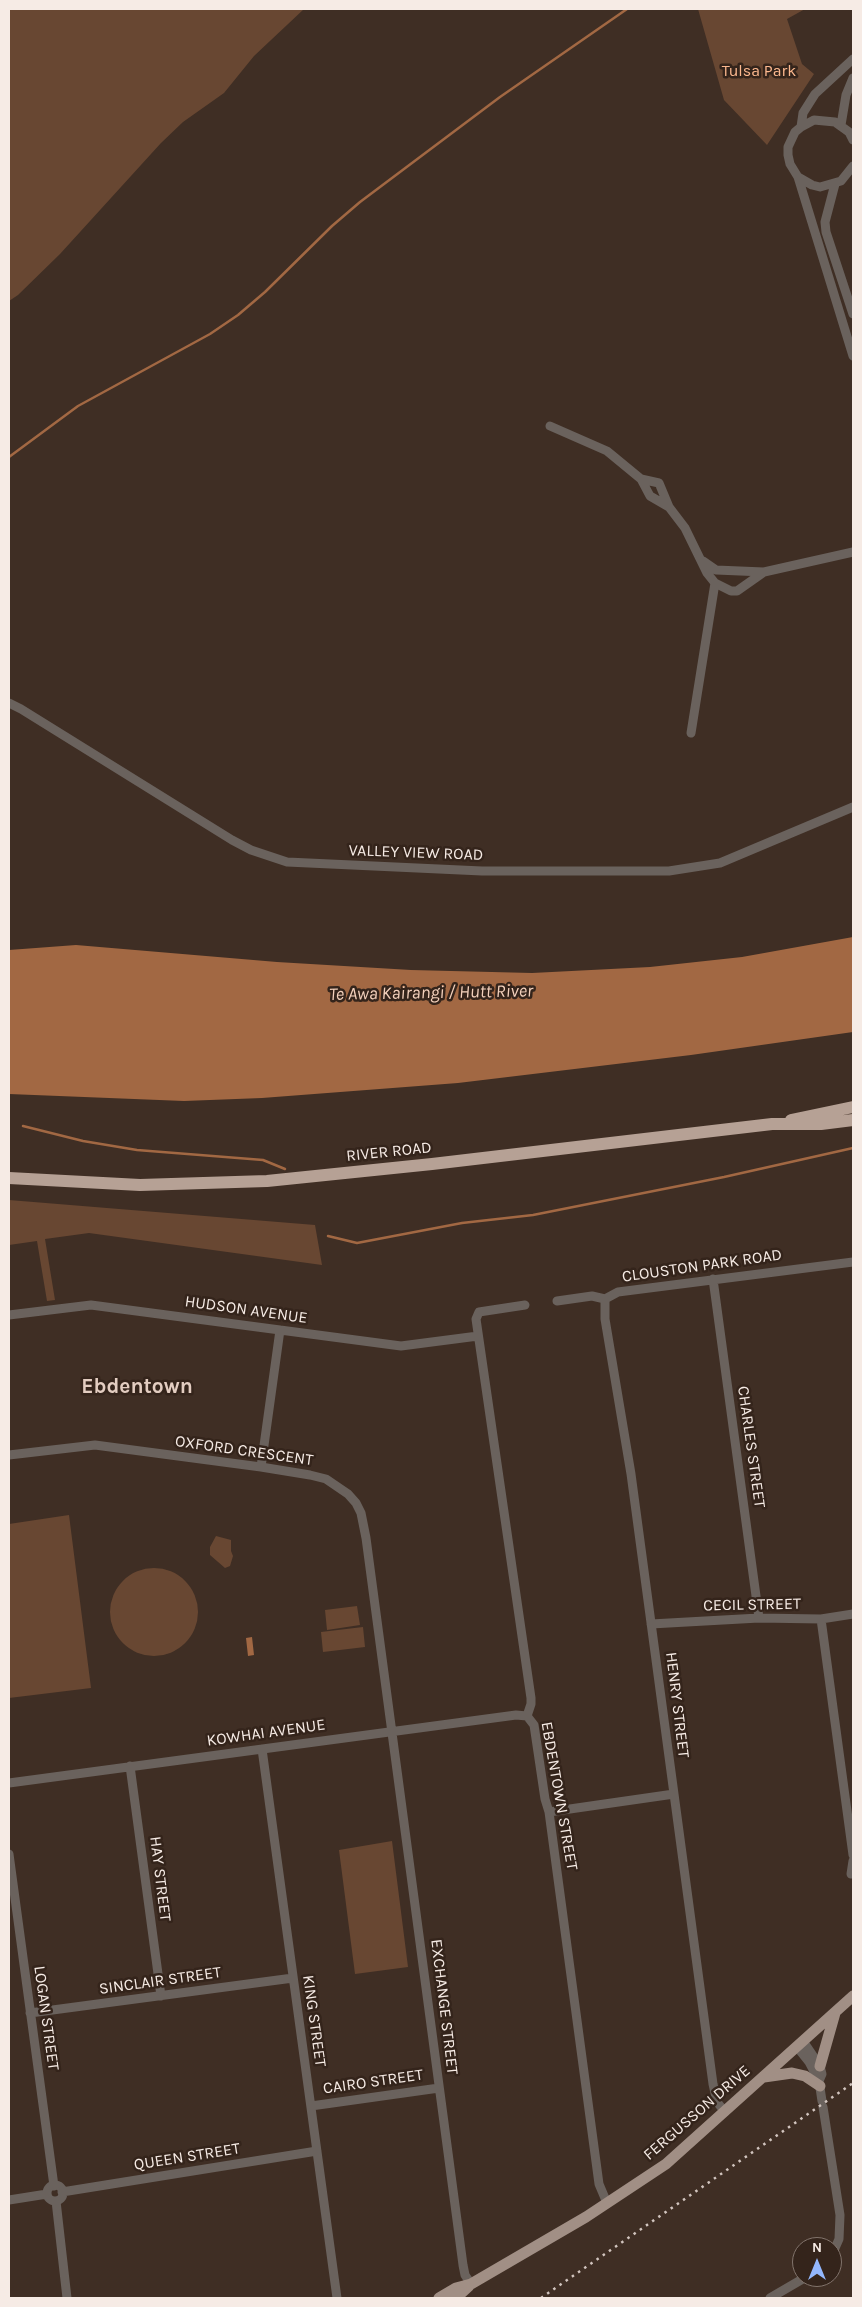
<!DOCTYPE html>
<html>
<head>
<meta charset="utf-8">
<style>
	body { margin:0 }
	#map { position:relative; width:862px; height:2307px; overflow:hidden; background:#3f2e24; font-family:Karla,sans-serif }
	canvas { display:block }
	.frame { position:absolute; inset:0; border:10px solid #f6ebe5; pointer-events:none }
	.north { position:absolute; left:792px; top:2237px; width:50px; height:50px; box-sizing:border-box; background:#34241b; border:1px solid #82746c; border-radius:50%; rotate:0deg; font-size:14px; font-weight:700; line-height:20px; text-align:center; color:#f6ebe5 }
	.north::after { content:''; display:block; margin:auto; width:18px; height:22px; background:#93b7fd; clip-path:polygon(50% 0,100% 100%,50% 72%,0 100%) }
</style>
</head>
<body>
<div id="map">
<canvas width="862" height="2307"></canvas>
<div class="frame"></div>
<div class="north">N</div>
</div>
<script>
const context = document.querySelector('canvas').getContext('2d');
context.lineJoin = 'round';
function fill(path, color) { context.fillStyle = color; context.fill(path, 'evenodd'); }
const poly = rows => new Path2D(rows.map(r => 'M' + r).join(''));
function trace(path, color, width, dash) { context.strokeStyle = color; context.lineWidth = width; context.lineCap = dash ? 'butt' : 'round'; context.setLineDash(dash || []); context.stroke(path); }
function drawText(font, color, halo, rows, align = 'center') {
  context.font = font + ' Karla,sans-serif'; context.lineWidth = 5; context.setLineDash([]); context.textBaseline = 'middle'; context.strokeStyle = halo; context.fillStyle = color; for (const [text, x, y, turn = 0] of rows) {
    context.save(); context.translate(x, y); context.rotate((+turn || 0) * Math.PI / 180); context.textAlign = isNaN(turn) ? turn : align; if (halo) context.strokeText(text, 0, 0); context.fillText(text, 0, 0); context.restore();
  }
}
const green = poly([
	[9,9,304,9,254,56,224,93,183,122,161,143,60,254,18,295,9,301],
	[698,9,805,9,787,19,802,64,814,74,767,145,724,100],
	[9,1200,315,1225,322,1265,89,1233,45,1239,55,1300,47,1301,37,1241,9,1245],
	[69,1515,91,1688,9,1698,9,1524],
	[216,1536,231,1540,231,1551,233,1556,230,1566,225,1568,210,1555,210,1547],
	'110 1612a44 44 0 1 1 88 0a44 44 0 1 1-88 0Z',
	[357,1606,360,1625,327,1630,325,1610],
	[363,1627,365,1647,323,1652,321,1632],
	[392,1841,408,1967,355,1974,339,1850]
]);
const water = poly([
	[853,937,853,1032,691,1055,458,1083,262,1098,184,1101,9,1094,9,950,76,945,277,962,411,970,532,973,650,967,742,957],
	[252,1637,254,1655,248,1656,246,1638]
]);
const stream = poly([
	[9,457,78,406,210,334,238,315,265,292,332,226,360,202,500,97,627,9],
	[23,1126,83,1141,137,1150,263,1160,285,1169],
	[328,1236,357,1243,462,1223,533,1215,724,1177,853,1148]
]);
const minor = poly([
	[841,125,846,95,853,78],
	[801,127,803,113,815,94,853,59],
	[853,140,849,132,835,122,814,120,801,127,795,132,788,147,788,155,790,164,798,177,812,185,820,187,841,181,853,166],
	[798,177,853,356],
	[835,184,825,222,826,232,853,314],
	[550,426,607,451,641,479,650,496,669,507],
	[641,479,659,483,669,507,685,528,707,573,715,583,731,591,737,591,764,572],
	[703,561,716,570,764,572,853,552],
	[9,703,21,709,232,840,251,850,287,862,482,871,669,871,720,863,853,807],
	[691,733,715,583],
	[713,1279,759,1618],
	[605,1299,605,1319,631,1474,713,2084,717,2102,725,2112],
	[557,1301,592,1296,605,1299,618,1292,853,1262],
	[525,1305,479,1312,476,1319,531,1698,531,1704,527,1716],
	[9,1315,91,1305,401,1346,478,1336],
	[9,1455,95,1445,261,1467,310,1475,326,1479,348,1494,356,1503,361,1513,366,1538,463,2265,465,2275,471,2284],
	[261,1467,280,1330],
	[821,1619,853,1855],
	[651,1624,759,1618,821,1619,853,1614],
	[527,1716,534,1725,545,1799,549,1812,599,2184,607,2203],
	[262,1749,337,2298],
	[130,1766,161,1996],
	[9,1783,516,1715,527,1716],
	[549,1812,674,1794],
	[9,1854,54,2186],
	[851,1874,853,1861],
	[30,2013,293,1978],
	[803,2041,820,2066,822,2074,819,2081,822,2101],
	[797,2047,809,2062,819,2081],
	[311,2106,439,2088],
	[823,2107,840,2215,839,2239,832,2255],
	'47 2193a8 8 0 1 1 16 0a8 8 0 1 1-16 0Z',
	[62,2192,317,2151],
	[9,2200,47,2194],
	[56,2201,67,2298],
	[770,2298,806,2277]
]);
const major = poly([
	[820,2066,835,2013],
	[764,2077,792,2073,805,2076,820,2086],
	[439,2298,456,2288,471,2284,586,2217,666,2164,853,1996],
	[456,2298,469,2286]
]);
const highway = poly([
	[791,1120,853,1107],
	[9,1178,140,1185,267,1181,432,1164,772,1124,821,1124,853,1120]
]);
const rail = poly([
	[541,2298,853,2083]
]);
const parkNames = [
	["Tulsa Park",759,71]
];
const streetNames = [
	["VALLEY VIEW ROAD",416,853,2],
	["RIVER ROAD",389,1152,-6],
	["CLOUSTON PARK ROAD",702,1266,-8],
	["HUDSON AVENUE",246,1310,8],
	["CHARLES STREET",751,1447,82],
	["OXFORD CRESCENT",244,1451,8],
	["CECIL STREET",752,1605,-1],
	["HENRY STREET",677,1705,83],
	["KOWHAI AVENUE",266,1733,-8],
	["EBDENTOWN STREET",559,1796,80],
	["HAY STREET",160,1879,83],
	["SINCLAIR STREET",160,1981,-8],
	["EXCHANGE STREET",444,2007,83],
	["LOGAN STREET",46,2018,82],
	["KING STREET",314,2021,82],
	["CAIRO STREET",373,2082,-8],
	["FERGUSSON DRIVE",697,2113,-41],
	["QUEEN STREET",187,2157,-9]
];
const waterNames = [
	["Te Awa Kairangi / Hutt River",431,993,-1]
];
const districtNames = [
	["Ebdentown",137,1387]
];
fill(green, '#684732');
fill(water, '#a26843');
trace(stream, '#a26843', 2.5);
trace(minor, '#6a625d', 9);
trace(major, '#a18f85', 11);
trace(highway, '#b6a195', 12);
trace(rail, '#d2c5bf', 2.5, [2.5, 5]);
drawText('16px', '#fdb98f', '#34241b', parkNames);
drawText('16px', '#f6ebe5', '#34241b', streetNames);
drawText('italic 18px', '#f4d1bc', '#34241b', waterNames);
drawText('bold 21px', '#e3cdc1', '#34241b', districtNames);
</script>
</body>
</html>
